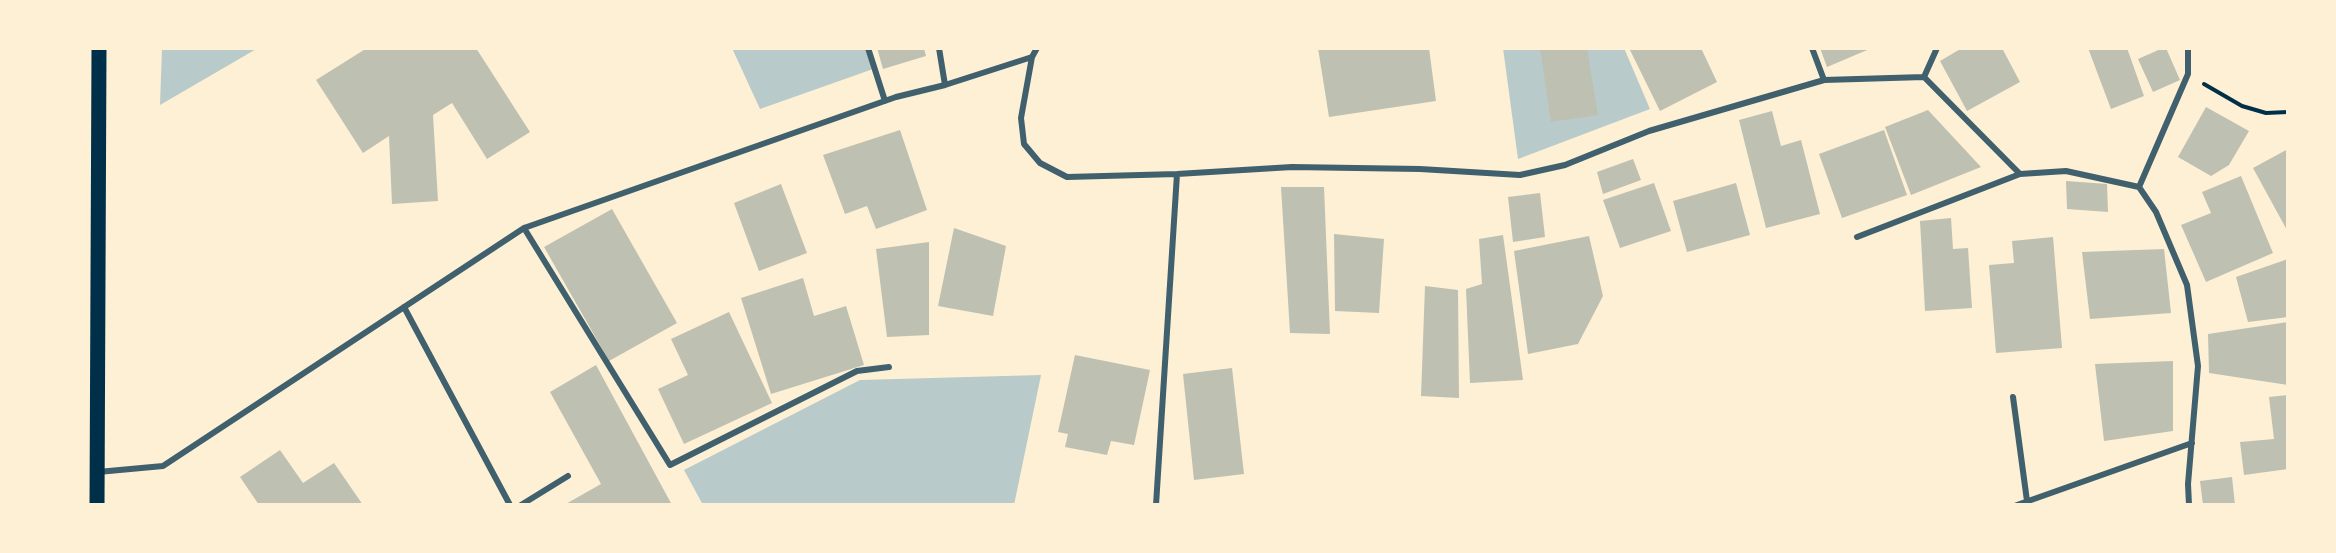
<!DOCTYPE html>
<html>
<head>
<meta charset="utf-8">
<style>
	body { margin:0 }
	#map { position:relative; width:2336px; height:553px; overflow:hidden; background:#fdf0d5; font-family:Signika,sans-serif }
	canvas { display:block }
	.frame { position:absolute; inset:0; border:50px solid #fdf0d5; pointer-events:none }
</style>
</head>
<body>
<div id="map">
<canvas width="2336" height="553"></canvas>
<div class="frame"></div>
</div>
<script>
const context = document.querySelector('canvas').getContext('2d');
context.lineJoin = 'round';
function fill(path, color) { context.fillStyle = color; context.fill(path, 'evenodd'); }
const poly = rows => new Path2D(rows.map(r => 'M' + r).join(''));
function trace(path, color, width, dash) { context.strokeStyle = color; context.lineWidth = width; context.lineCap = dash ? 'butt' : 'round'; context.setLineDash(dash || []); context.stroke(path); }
const green = poly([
	[162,48,258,48,160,105],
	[732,48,868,48,876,68,760,109],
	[1503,48,1624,48,1650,109,1518,159],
	[1041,375,1014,505,703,505,684,470,860,380]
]);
const building = poly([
	[367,48,476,48,530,132,487,159,452,103,433,115,438,201,392,204,389,136,363,153,316,80],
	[877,48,924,48,926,56,883,69],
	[1318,48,1429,48,1436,101,1329,117],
	[1540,48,1587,48,1598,115,1551,122],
	[1629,48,1701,48,1717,82,1660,111],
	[1820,48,1872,48,1827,67],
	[1962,48,2002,48,2020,82,1967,111,1940,61],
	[2088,48,2127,48,2144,96,2111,109],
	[2163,48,2166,48,2180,80,2153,92,2138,59],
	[2206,107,2249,131,2229,165,2211,176,2178,157],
	[1928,110,1981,167,1911,195,1885,127],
	[1772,111,1781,146,1801,140,1820,214,1766,228,1739,120],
	[900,130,927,210,876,229,867,206,845,214,823,155],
	[1884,130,1907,195,1842,218,1819,154],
	[2288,149,2288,232,2253,168],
	[1633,159,1641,180,1603,194,1597,172],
	[2241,176,2273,253,2206,282,2181,225,2211,213,2202,192],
	[2066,181,2107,184,2108,212,2067,209],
	[1654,183,1671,231,1620,248,1603,200],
	[1736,183,1750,235,1687,252,1673,201],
	[781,184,807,253,759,271,734,203],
	[1281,187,1324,187,1330,334,1290,333],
	[1540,193,1545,237,1513,242,1508,197],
	[612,209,677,323,609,361,544,247],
	[1951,218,1953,249,1968,248,1972,308,1925,311,1920,221],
	[954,228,1006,246,993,316,938,306],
	[1334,234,1384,239,1379,313,1335,311],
	[1503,235,1523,380,1470,383,1466,289,1482,284,1479,239],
	[1589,236,1603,296,1578,344,1528,354,1514,251],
	[2053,237,2062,348,1996,353,1989,265,2014,263,2012,241],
	[929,242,929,335,887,337,876,249],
	[2164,249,2171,313,2090,319,2082,252],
	[2288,259,2288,317,2248,322,2236,277],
	[803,278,814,316,846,306,864,365,771,394,741,298],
	[1425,286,1458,290,1459,398,1421,396],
	[729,312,772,403,684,444,658,389,688,375,671,339],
	[2288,322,2288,385,2209,373,2208,334],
	[1075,355,1150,370,1134,445,1111,441,1107,455,1065,447,1068,434,1058,432],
	[2173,361,2173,431,2104,441,2095,364],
	[596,365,672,505,564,505,601,484,550,392],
	[1232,368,1244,474,1194,480,1183,374],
	[2288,395,2288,469,2244,475,2240,442,2274,439,2269,397],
	[280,450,303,483,334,463,363,505,259,505,240,477],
	[2232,477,2235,505,2203,505,2200,481]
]);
const path = poly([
	[2204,84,2242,106,2266,113,2288,112]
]);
const minor = poly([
	[868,48,885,101],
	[939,48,945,85],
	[1037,48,1032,57,1021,118,1024,144,1040,163,1067,177,1177,174,1292,167,1420,169,1520,175,1565,165,1649,131,1824,80,1924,77,2020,174,2066,171,2139,187,2156,212,2187,285,2198,366,2188,484,2189,505],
	[1812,48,1824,80],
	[1924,77,1937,48],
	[2139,187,2188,74,2188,48],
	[524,228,670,465,857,371,889,367],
	[1857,237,2020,174],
	[404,307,510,505],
	[2013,397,2027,501],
	[98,472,163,466,524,228,896,97,945,85,1032,57],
	[521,505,568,476],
	[1156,505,1177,174],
	[2017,505,2192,443]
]);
const primary = poly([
	[97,505,99,48]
]);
fill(green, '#b9caca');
fill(building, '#bec0b2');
trace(path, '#003049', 4);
trace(minor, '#3f606c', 6);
trace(primary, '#003049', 15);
</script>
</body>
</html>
